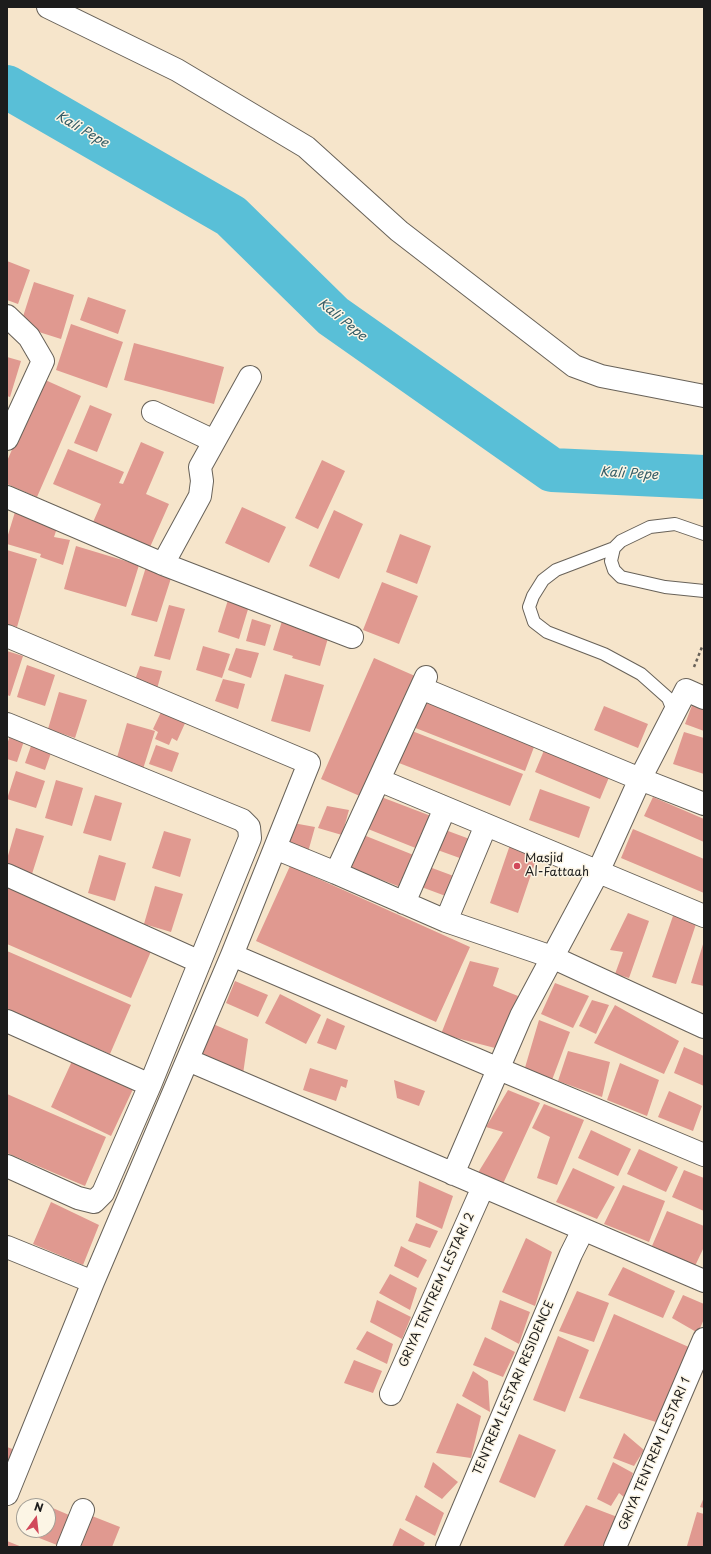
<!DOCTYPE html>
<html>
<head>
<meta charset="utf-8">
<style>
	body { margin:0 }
	#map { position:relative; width:711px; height:1554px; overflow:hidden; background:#f6e5cb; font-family:"Playpen Sans",sans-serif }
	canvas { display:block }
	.frame { position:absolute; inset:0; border:8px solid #1c1c1c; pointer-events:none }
	.north { position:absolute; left:16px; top:1498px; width:40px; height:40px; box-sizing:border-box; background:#fcf5e5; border:1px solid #a29e95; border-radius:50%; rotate:15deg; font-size:11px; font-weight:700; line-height:16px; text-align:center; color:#1c1c1c }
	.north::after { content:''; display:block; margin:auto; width:14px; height:18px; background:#d1495b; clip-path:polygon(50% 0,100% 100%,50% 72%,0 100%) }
</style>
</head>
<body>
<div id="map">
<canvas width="711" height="1554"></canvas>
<div class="frame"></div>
<div class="north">N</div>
</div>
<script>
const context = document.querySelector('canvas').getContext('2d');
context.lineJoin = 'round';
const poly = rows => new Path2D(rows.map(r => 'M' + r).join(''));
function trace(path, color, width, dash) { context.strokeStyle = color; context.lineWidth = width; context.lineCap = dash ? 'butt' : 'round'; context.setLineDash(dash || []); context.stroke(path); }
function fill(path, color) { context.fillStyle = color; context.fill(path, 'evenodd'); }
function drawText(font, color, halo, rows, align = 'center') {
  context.font = font + ' "Playpen Sans",sans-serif'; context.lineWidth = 3; context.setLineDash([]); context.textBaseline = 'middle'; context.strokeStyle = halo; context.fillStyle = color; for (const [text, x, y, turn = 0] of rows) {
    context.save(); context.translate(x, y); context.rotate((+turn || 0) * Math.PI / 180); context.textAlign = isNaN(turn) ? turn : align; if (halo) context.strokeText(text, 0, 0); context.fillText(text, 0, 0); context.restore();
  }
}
const river = poly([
	[7,87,231,216,333,316,552,470,704,477]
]);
const building = poly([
	[7,261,30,270,18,304,7,300],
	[34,282,74,295,61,339,20,326],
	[88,297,126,310,118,334,80,320],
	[71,324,123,342,107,388,56,370],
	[134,343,224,367,214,404,124,380],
	[7,357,21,361,10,397,7,396],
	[43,379,81,396,37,497,7,484,7,461],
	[90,405,112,414,97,452,74,443],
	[141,442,164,452,146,494,169,504,147,554,90,529,101,504,53,484,68,449,124,472,119,483,123,484],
	[322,460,345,471,318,529,295,518],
	[242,507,286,527,269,563,225,543],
	[334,510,363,524,339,579,309,566],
	[15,512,58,525,54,537,70,540,63,565,40,557,41,554,7,544,7,538],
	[400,534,431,546,417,584,386,572],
	[76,546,139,565,126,607,64,589],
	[7,550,37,559,17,627,7,624],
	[146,567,172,575,157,622,131,615],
	[382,582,418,596,399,644,363,630],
	[228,600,249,606,239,639,218,632],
	[169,605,185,609,170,660,154,656],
	[252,619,271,625,265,646,246,641],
	[282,621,301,627,300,630,328,638,320,666,292,658,293,656,273,650],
	[203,646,230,654,222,678,196,670],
	[236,648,259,653,251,678,228,670],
	[7,651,23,656,10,696,7,695],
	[374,658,415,676,362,797,321,779],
	[27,665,55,675,45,706,17,697],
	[140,666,162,671,155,696,132,688],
	[285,674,324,685,310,732,271,721],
	[223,679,245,684,238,709,215,701],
	[59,692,87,700,75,738,48,729],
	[426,695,537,739,525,771,413,727],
	[694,700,704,704,704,731,685,724],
	[604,706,648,724,638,748,594,730],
	[162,710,186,721,177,741,172,738,169,745,155,739,158,732,153,729],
	[127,723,155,731,143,769,116,761],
	[412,731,523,774,510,806,399,763],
	[684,732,704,738,704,774,673,764],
	[10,736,24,741,17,762,7,759,7,744],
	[156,745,179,753,172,772,149,764],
	[31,746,51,753,45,770,25,763],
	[545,748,610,775,600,799,535,772],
	[16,771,45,781,36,808,7,799],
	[56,780,83,788,72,826,45,818],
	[540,789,590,807,579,838,529,820],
	[95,795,122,803,111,841,83,833],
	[376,795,431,816,418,849,363,827],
	[653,797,704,819,704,842,644,816],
	[327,806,349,810,342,835,318,828],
	[293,823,315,827,308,852,285,844],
	[16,828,44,836,32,874,7,866,7,859],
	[440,828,475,841,468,861,432,848],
	[633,829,704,859,704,893,621,858],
	[164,831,191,839,180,877,152,868],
	[361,834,416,856,403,888,348,867],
	[511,842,539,851,518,913,490,903],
	[99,855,126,863,115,901,88,893],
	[424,865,459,878,451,898,416,885],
	[290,866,470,947,436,1022,256,941],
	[7,886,152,949,131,998,7,944],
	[155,886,183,894,171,932,144,924],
	[628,913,649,921,629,978,615,974,623,952,610,950],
	[674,913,697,921,676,984,652,977],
	[704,941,704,986,691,983],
	[7,951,131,1005,110,1054,7,1009],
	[470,961,499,968,493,986,518,996,495,1048,441,1034],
	[235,981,268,995,258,1017,226,1003],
	[555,983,589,996,573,1028,541,1014],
	[280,994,321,1015,306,1044,265,1023],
	[592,1000,609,1005,596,1034,579,1026],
	[615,1005,679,1041,664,1074,594,1043],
	[327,1018,345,1026,336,1050,317,1043],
	[539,1020,570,1032,552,1080,524,1071],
	[213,1024,248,1039,243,1074,199,1055],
	[684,1047,704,1056,704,1086,674,1073],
	[568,1051,610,1062,602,1097,558,1081],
	[73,1059,134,1087,111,1136,51,1107],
	[620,1063,659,1080,647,1116,607,1100],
	[310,1068,348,1080,346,1088,341,1086,336,1101,303,1090],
	[394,1080,425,1091,419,1106,397,1098],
	[508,1090,540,1103,502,1186,476,1176,503,1132,486,1127],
	[669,1091,702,1106,693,1131,658,1117],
	[7,1094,106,1137,85,1186,7,1153],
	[544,1104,584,1120,557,1185,537,1178,550,1137,532,1128],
	[591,1130,631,1149,618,1176,578,1158],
	[639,1149,678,1167,666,1192,627,1174],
	[573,1168,615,1187,597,1219,556,1202],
	[684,1170,704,1178,704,1211,672,1197],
	[419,1181,453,1196,442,1229,416,1217],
	[623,1185,665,1201,649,1242,604,1224],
	[51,1202,99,1225,83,1265,33,1244],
	[667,1211,704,1226,704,1247,695,1266,652,1246],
	[416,1223,438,1231,430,1248,408,1241],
	[526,1238,552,1252,535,1306,502,1292],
	[401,1246,427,1260,418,1278,394,1266],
	[623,1267,675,1291,663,1318,608,1295],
	[390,1274,417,1288,410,1310,379,1293],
	[577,1291,609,1303,594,1342,559,1331],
	[683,1295,704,1304,704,1319,698,1333,672,1318],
	[377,1300,411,1317,402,1339,370,1322],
	[500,1300,530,1312,519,1344,491,1329],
	[614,1314,691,1348,656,1422,579,1398],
	[367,1331,393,1344,387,1364,356,1349],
	[558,1336,589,1350,565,1412,533,1400],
	[485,1337,515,1352,503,1377,473,1365],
	[354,1360,382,1371,373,1393,344,1383],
	[473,1371,488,1381,490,1412,462,1396],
	[457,1403,481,1416,471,1458,436,1453],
	[624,1433,644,1450,634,1466,613,1458],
	[519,1434,556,1450,535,1498,499,1482],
	[7,1447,15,1450,7,1470],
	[433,1462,458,1482,442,1499,424,1487],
	[613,1462,633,1473,625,1498,619,1493,611,1506,597,1499],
	[416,1495,444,1513,435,1536,405,1520],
	[704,1497,704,1508,700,1507],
	[586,1505,620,1518,602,1547,563,1547],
	[48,1506,69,1515,57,1545,29,1534,31,1530,48,1530],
	[697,1512,704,1514,704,1547,687,1546],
	[92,1516,120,1527,112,1547,81,1547],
	[400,1528,425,1543,423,1547,392,1547],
	[7,1541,22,1547,7,1547]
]);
const path = poly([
	[694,667,702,647,704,648]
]);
const service = poly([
	[704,534,675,524,650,527,621,541,614,548,611,561,614,570,621,577,665,587,704,591],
	[614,548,556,570,543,580,533,596,529,607,534,622,547,632,604,654,641,674,668,698,674,713]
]);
const minor = poly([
	[48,7,177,70,306,147,399,231,574,366,601,376,704,396],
	[7,316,29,337,43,361,7,439],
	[153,412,214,441],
	[7,497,163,564,352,637],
	[163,564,200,496,202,481,200,467,250,377],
	[7,636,309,763,232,955,93,1282,7,1494],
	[421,688,640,779,704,804],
	[7,724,242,820,249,827,250,838,150,1085,103,1193,94,1202,78,1198,7,1166],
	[379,780,704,916],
	[275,848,336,873,446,921,552,957,704,1027],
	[336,873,426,677],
	[7,875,200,962],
	[404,903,445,808],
	[446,921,486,825],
	[232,955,499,1069,704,1155],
	[7,1021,150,1085],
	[188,1060,704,1281],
	[453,1174,521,1016,598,872,640,779,686,690,704,698],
	[7,1247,93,1282],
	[391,1394,483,1187],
	[68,1547,83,1510],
	[447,1547,571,1254,583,1230],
	[615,1547,704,1339]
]);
const markers = [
	[517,866,4,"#d1495b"]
];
const poiNames = [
	["Masjid",525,859],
	["Al-Fattaah",525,873]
];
const streetNames = [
	["GRIYA TENTREM LESTARI 2",437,1290,-66],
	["TENTREM LESTARI RESIDENCE",514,1388,-67],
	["GRIYA TENTREM LESTARI 1",655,1454,-67]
];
const waterNames = [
	["Kali Pepe",82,130,30],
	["Kali Pepe",342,320,39],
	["Kali Pepe",629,474,3]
];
trace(river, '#59bfd7', 44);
fill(building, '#e09990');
trace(service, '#686259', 14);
trace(minor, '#686259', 24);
trace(path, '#686259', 2.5, [3, 3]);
trace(service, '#fff', 12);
trace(minor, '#fff', 22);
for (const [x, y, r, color] of markers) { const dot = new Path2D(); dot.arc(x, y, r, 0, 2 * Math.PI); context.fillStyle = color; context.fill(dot); trace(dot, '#fcf5e5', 1.5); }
drawText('12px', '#1c1c1c', '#fcf5e5', poiNames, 'left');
drawText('12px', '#1c1c1c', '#fcf5e5', streetNames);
drawText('italic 13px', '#345d67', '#fcf5e5', waterNames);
</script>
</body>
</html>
